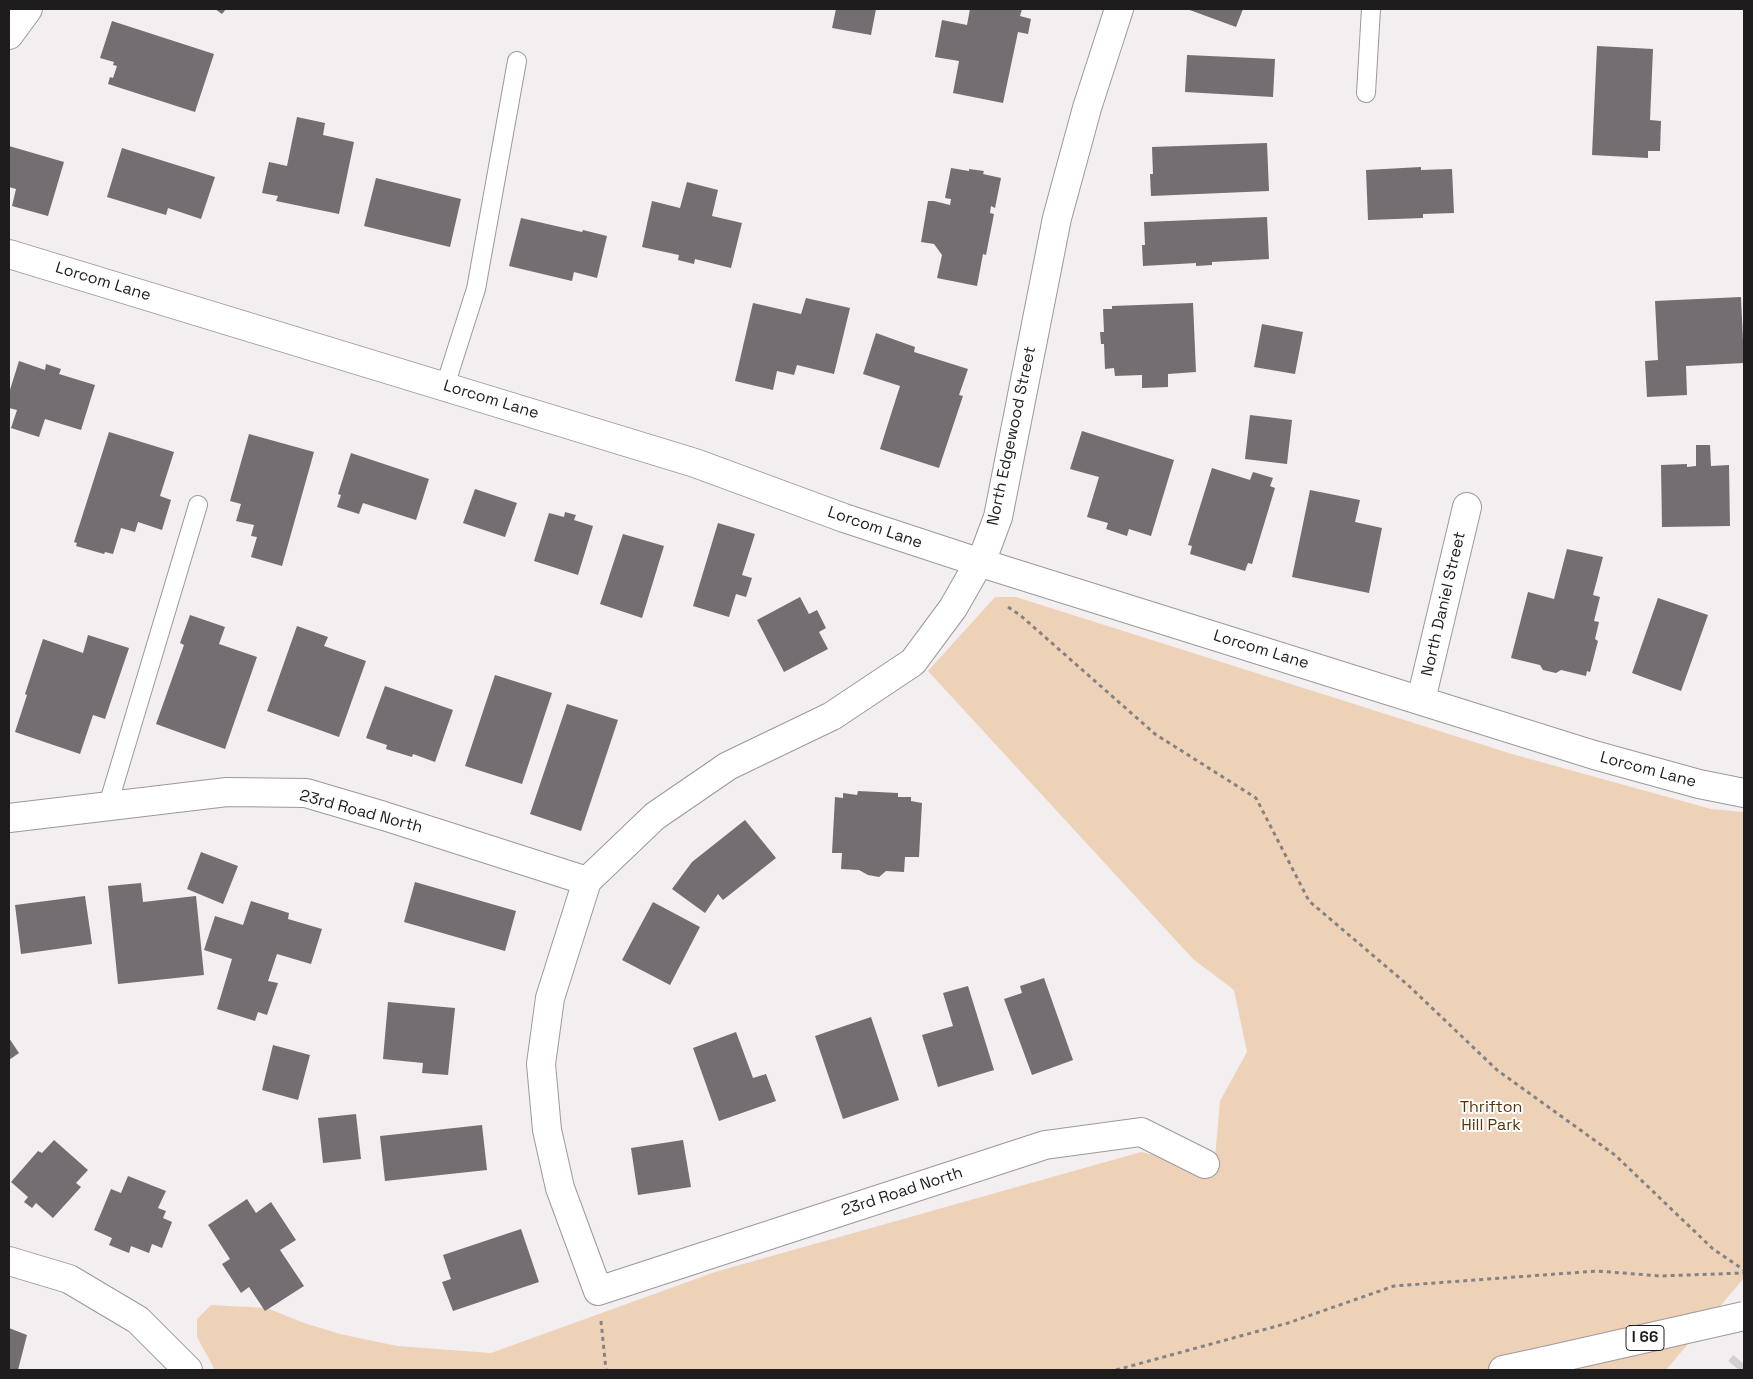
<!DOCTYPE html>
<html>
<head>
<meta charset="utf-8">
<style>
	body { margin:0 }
	#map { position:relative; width:1753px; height:1379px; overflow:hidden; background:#f3eeef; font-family:"Space Grotesk",sans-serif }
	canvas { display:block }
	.frame { position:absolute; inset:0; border:10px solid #1e1c1c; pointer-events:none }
</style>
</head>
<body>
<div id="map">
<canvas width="1753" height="1379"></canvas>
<div class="frame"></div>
</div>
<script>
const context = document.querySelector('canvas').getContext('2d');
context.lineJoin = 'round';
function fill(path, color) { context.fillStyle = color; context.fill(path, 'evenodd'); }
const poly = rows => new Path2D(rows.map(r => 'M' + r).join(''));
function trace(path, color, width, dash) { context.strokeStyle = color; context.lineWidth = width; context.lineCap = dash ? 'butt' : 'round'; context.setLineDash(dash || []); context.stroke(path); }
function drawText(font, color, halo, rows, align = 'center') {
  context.font = font + ' "Space Grotesk",sans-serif'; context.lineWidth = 4; context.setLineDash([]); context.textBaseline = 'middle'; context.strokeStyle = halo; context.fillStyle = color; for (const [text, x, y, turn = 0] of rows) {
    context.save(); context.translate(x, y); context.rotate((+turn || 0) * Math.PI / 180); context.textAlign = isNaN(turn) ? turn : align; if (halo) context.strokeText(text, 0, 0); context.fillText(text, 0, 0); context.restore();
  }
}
const green = poly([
	[995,597,1016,597,1512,754,1711,809,1744,812,1744,1278,1666,1370,215,1370,197,1337,197,1319,211,1305,267,1308,304,1323,340,1334,397,1346,491,1353,715,1272,1141,1152,1214,1169,1220,1101,1247,1052,1234,990,1193,959,928,671]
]);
const building = poly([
	[215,9,226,9,222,14],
	[836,9,876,9,871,35,832,28],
	[970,9,1022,9,1020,16,1031,19,1028,34,1018,32,1003,103,953,93,959,61,935,57,942,20,967,25],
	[1187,9,1243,9,1236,27],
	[112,21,214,54,195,112,108,84,110,77,113,78,117,66,113,65,114,62,100,58],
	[1597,46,1653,49,1650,120,1661,121,1660,151,1648,151,1648,158,1592,155],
	[1187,55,1275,59,1273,97,1185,92],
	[297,117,325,123,323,135,354,142,339,214,276,201,278,196,262,193,269,162,287,166],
	[1267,143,1269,191,1151,196,1150,174,1153,174,1152,147],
	[9,146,64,162,48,216,12,206,16,189,9,187],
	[122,148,215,177,201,219,168,208,166,215,107,197],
	[1421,167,1421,170,1452,169,1454,213,1423,214,1423,218,1368,220,1366,170],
	[951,168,969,171,969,169,984,171,983,174,1001,178,995,208,991,206,990,213,994,214,986,255,983,254,977,286,937,278,942,255,934,244,921,242,928,201,934,201,950,205,951,199,945,198],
	[376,178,461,199,450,247,364,226],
	[687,182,718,190,712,216,742,223,731,268,695,259,694,264,678,260,679,255,642,247,652,201,680,208],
	[1267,217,1269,259,1212,262,1212,265,1196,266,1196,263,1143,266,1142,245,1145,245,1144,222],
	[521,218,582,232,583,230,607,236,597,278,574,272,572,281,509,266],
	[1741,297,1744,363,1686,366,1687,395,1647,397,1645,361,1658,360,1655,301],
	[806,298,850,308,834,374,797,365,794,375,777,371,773,390,735,381,753,303,801,314],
	[1193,303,1196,372,1168,374,1168,387,1142,388,1142,375,1115,376,1114,368,1105,369,1104,344,1101,344,1100,332,1104,332,1103,309,1112,309,1112,306],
	[1262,324,1303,332,1295,374,1254,367],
	[876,333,915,347,914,352,968,369,959,395,963,396,939,468,880,449,900,386,863,374],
	[19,361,45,370,46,364,61,369,59,374,95,385,81,430,45,419,39,437,11,428,17,410,9,408,9,393],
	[1250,415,1292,420,1287,464,1245,459],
	[1082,431,1174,460,1151,536,1129,529,1127,536,1106,529,1108,523,1087,517,1099,477,1070,469],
	[109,432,174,452,160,496,171,500,162,530,138,522,135,532,121,528,113,554,105,552,104,554,76,546,77,543,74,542],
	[249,434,314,452,282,566,251,557,257,537,251,536,254,525,236,521,241,504,230,501],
	[1696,445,1710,445,1711,466,1729,465,1730,526,1662,527,1661,465,1687,464,1687,467,1696,466],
	[351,453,429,479,416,520,363,503,359,514,337,507,341,495,338,494],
	[1212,468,1250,480,1253,472,1273,478,1270,486,1275,488,1252,564,1248,563,1245,571,1190,554,1192,546,1188,545],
	[475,489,517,503,505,537,463,523],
	[1310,490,1360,500,1355,522,1382,528,1369,593,1292,577],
	[565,512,576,515,574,520,593,526,578,575,534,561,549,513,564,517],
	[718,523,755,534,742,575,752,578,746,597,736,594,729,617,693,606],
	[623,534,664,546,642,618,600,604],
	[1567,549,1603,557,1593,595,1600,597,1594,621,1599,622,1595,639,1598,641,1590,672,1587,671,1586,676,1561,670,1556,673,1543,670,1540,665,1511,658,1528,592,1554,599],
	[800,597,809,614,817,610,826,628,819,632,828,649,784,672,757,620],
	[1658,598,1708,615,1681,691,1632,673],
	[190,615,225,627,219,644,257,657,225,749,156,724,184,645,180,643],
	[297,626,328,637,324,646,366,661,339,737,267,711],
	[88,635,129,648,105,719,93,715,80,754,15,732,27,695,25,694,43,639,83,653],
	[495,675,552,693,522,784,465,766],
	[385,686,453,710,435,762,413,754,412,757,386,749,387,745,366,738],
	[567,704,618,720,581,831,530,814],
	[858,791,898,793,898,797,911,797,911,801,922,803,919,857,905,857,904,872,886,871,879,877,868,875,859,870,841,869,842,853,832,853,835,797,843,798,843,793,857,795],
	[745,820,776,858,723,900,718,894,705,913,672,889,692,862],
	[201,852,238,866,223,904,187,889],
	[415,882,516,911,505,951,404,922],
	[141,883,143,902,196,896,204,975,118,984,108,886],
	[85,896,92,944,21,954,15,905],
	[251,901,289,913,288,919,322,929,311,964,277,954,268,981,278,983,267,1015,258,1012,255,1021,217,1009,232,959,204,950,215,916,243,925],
	[653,902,700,927,670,985,622,960],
	[1044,978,1073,1060,1032,1075,1004,999,1022,993,1020,986],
	[968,986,994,1070,938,1087,922,1035,953,1026,943,993],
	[388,1002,455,1008,448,1075,422,1073,423,1063,383,1059],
	[871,1017,899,1100,843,1119,815,1036],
	[736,1032,753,1078,766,1074,776,1101,719,1121,693,1048],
	[9,1038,19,1053,9,1060],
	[273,1045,310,1055,298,1100,262,1090],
	[356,1114,361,1159,323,1163,318,1118],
	[482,1125,487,1170,385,1181,380,1136],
	[54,1140,88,1170,76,1183,81,1187,53,1218,36,1203,32,1208,24,1202,28,1197,11,1182,38,1151,42,1153],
	[683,1140,691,1187,638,1195,631,1148],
	[128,1176,166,1191,158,1208,166,1211,163,1218,172,1222,162,1248,152,1244,149,1253,131,1246,129,1253,109,1245,112,1238,94,1230,111,1189,121,1193],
	[247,1199,256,1213,271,1202,296,1240,280,1250,304,1286,265,1311,249,1287,241,1293,222,1264,230,1259,208,1225],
	[521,1229,539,1282,453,1311,442,1282,451,1279,443,1255],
	[9,1328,27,1335,18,1370,9,1370]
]);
const primaryTunnel = poly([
	[1739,1370,1744,1364]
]);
const path = poly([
	[1008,607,1020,615,1155,734,1256,798,1309,901,1409,986,1497,1070,1615,1155,1713,1249,1744,1270],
	[601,1321,606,1370],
	[1116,1370,1288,1323,1394,1286,1597,1271,1660,1276,1744,1273]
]);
const lane = poly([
	[1366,93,1371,9],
	[445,386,476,289,517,61],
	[108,805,198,505]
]);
const street = poly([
	[1119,9,1087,108,1057,218,998,517,985,552,953,608,913,662,832,716,728,766,655,816,587,881,550,998,541,1064,547,1130,560,1188,598,1291,1045,1145,1141,1132,1205,1164],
	[9,35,28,9],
	[1421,700,1467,507],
	[9,818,227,792,306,793,384,816,587,881],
	[9,1261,69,1279,138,1320,188,1370]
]);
const secondary = poly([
	[9,254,695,463,844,518,978,562,1594,755,1699,784,1744,793]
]);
const highway = poly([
	[1503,1370,1545,1361]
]);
const highwayBridge = poly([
	[1545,1361,1744,1316]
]);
const shields = [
	[1645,1338,38]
];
const shieldNames = [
	["I 66",1645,1338]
];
const streetNames = [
	["Lorcom Lane",103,282,17],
	["Lorcom Lane",491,400,17],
	["North Edgewood Street",1012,436,-78],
	["Lorcom Lane",875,528,19],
	["North Daniel Street",1444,604,-77],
	["Lorcom Lane",1261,650,17],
	["Lorcom Lane",1648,770,15],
	["23rd Road North",361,812,15],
	["23rd Road North",902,1192,-18]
];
const parkNames = [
	["Thrifton",1491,1108],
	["Hill Park",1491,1126]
];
fill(green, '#eed2b8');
fill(building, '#726e71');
trace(primaryTunnel, '#d3cecf', 28, [28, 14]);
trace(lane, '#9d9899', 20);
trace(street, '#9d9899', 30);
trace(secondary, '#9d9899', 30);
trace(highway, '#9d9899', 30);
trace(path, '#858282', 3, [4, 4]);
trace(lane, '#fff', 18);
trace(street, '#fff', 28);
trace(secondary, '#fff', 28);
trace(highway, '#fff', 28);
trace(highwayBridge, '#9d9899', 30, []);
trace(highwayBridge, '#fff', 28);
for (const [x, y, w] of shields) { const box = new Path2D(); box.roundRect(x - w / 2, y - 12.5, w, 25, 4); context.fillStyle = '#fff'; context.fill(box); trace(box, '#1e1c1c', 1); }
drawText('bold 15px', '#1e1c1c', null, shieldNames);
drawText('16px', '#1e1c1c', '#fff', streetNames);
drawText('16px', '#56340c', '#fff', parkNames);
</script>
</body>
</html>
